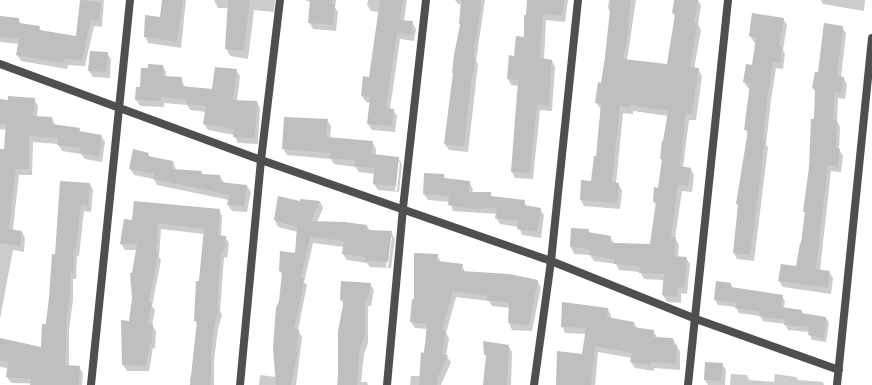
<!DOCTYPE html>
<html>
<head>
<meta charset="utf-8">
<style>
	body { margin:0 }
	canvas { display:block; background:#fff }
</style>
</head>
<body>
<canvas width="872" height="385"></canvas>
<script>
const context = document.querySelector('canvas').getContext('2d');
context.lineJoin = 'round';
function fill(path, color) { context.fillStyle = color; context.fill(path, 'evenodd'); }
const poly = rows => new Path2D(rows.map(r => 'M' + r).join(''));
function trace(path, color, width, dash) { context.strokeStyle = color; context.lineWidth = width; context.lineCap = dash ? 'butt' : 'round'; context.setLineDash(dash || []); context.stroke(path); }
const shadow = poly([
	[81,0,104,0,102,27,94,26,85,66,68,65,67,69,21,61,17,55,19,44,0,42,0,17,18,19,21,24,39,27,42,32,77,37],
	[163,0,186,0,181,48,148,43,145,36,161,18],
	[214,0,275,0,274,12,254,10,248,59,230,56,226,48,229,8,218,8],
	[305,0,336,0,335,7,338,12,336,31,313,29,309,22,311,2],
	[368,0,407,0,404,21,412,22,416,29,414,41,400,39,390,109,393,110,397,116,395,132,372,130,368,124,370,103,366,102,362,96,364,77,370,78,379,12,371,11,367,5],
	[455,0,485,0,476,61,478,64,468,152,449,150,445,144,454,75,453,73,461,26,462,4,458,4],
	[528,0,568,0,565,22,546,20,544,60,552,61,555,67,553,95,552,111,540,110,533,179,515,178,512,172,519,86,511,85,508,79,515,57,524,38],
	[609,0,636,0,627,60,668,65,676,18,673,13,675,0,698,0,701,5,698,24,701,30,694,69,698,69,702,76,696,120,689,120,683,168,691,169,694,175,692,192,682,191,675,238,679,245,678,257,686,258,690,264,687,294,681,293,681,303,667,302,663,295,664,280,644,279,640,272,619,270,616,264,594,261,590,255,574,254,571,247,572,229,588,230,590,234,610,237,614,243,651,245,657,206,654,202,659,189,663,162,661,159,668,116,633,111,633,114,623,113,616,184,618,184,622,190,620,209,584,206,581,200,591,182,597,158,601,110,597,103,602,84,611,13,608,8],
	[821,0,865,0,864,11,823,4],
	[783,19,787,25,783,50,785,54,783,69,776,68,771,100,766,145,768,147,754,261,737,259,734,253,739,207,737,204,748,134,746,130,751,89,748,88,744,82,753,66,756,43,754,42,750,36],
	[842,27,846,33,841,77,843,77,847,84,845,99,838,98,837,121,840,127,839,150,843,156,841,172,831,171,820,270,829,272,833,278,831,294,783,287,779,281,797,268,802,244,814,120,816,93,813,88],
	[107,53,111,59,110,78,93,77,89,71],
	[163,66,166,72,166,77,181,78,185,87,213,90,236,70,240,76,237,101,257,102,260,108,258,144,238,143,234,135,208,130,204,124,206,112,190,110,187,105,164,103,164,107,140,106,136,100,149,69],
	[34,99,38,106,37,117,52,118,55,125,79,128,81,133,101,136,105,142,102,162,85,159,81,154,62,151,58,144,33,142,32,175,19,175,13,229,13,231,22,232,25,238,24,252,13,250,0,319,0,150,5,150,7,130,0,129,0,100,9,101],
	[327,120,331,126,330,139,372,142,376,149,376,155,398,158,402,164,399,192,378,190,374,184,375,174,359,172,355,167,334,164,331,159,287,155,283,148],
	[398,162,400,162,397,191,395,191],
	[148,154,150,158,173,162,176,170,201,172,203,176,220,176,224,183,247,186,251,192,247,212,232,211,228,205,229,200,157,185,154,179,134,175,130,168],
	[443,175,446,180,469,182,473,189,472,193,490,193,492,197,524,201,527,207,540,209,544,215,541,238,522,235,519,227,500,224,496,218,497,214,453,211,450,202,428,200,424,194],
	[90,184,93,190,91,212,84,211,79,256,77,256,76,279,73,279,73,300,69,330,69,366,79,367,83,373,82,385,11,383,7,377,8,368,0,367,0,343,42,348,56,255],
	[279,198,301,202,301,200,320,202,323,208,317,222,367,226,370,231,391,232,395,239,391,268,370,267,367,263,347,260,343,254,344,247,313,243,304,282,307,285,298,330,302,337,296,385,259,385,260,375,276,377,283,276,280,271,296,254,298,232,278,227,275,220],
	[390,237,392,237,388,267,386,267],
	[219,210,222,216,221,237,225,237,229,243,227,258,224,257,220,311,222,315,218,329,214,360,214,385,190,385,190,377,192,377,198,325,195,321,204,234,161,229,159,257,161,260,152,306,155,310,152,325,156,331,155,349,153,348,149,371,127,371,123,365,133,298,133,274,137,250,125,250,121,244,125,220,133,222],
	[437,255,441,262,462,265,465,272,537,281,541,287,532,331,512,330,509,323,510,308,492,306,489,301,456,297,446,333,449,338,446,356,451,362,441,385,410,385,411,376,420,376,428,329,415,328,411,322,415,300],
	[717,283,731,284,733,289,782,296,785,301,784,308,801,310,804,315,826,318,829,323,826,342,812,340,809,332,788,330,785,324,763,321,760,316,739,313,736,307,718,305,715,300],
	[370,284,374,290,371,306,368,306,368,343,364,354,361,382,367,382,368,385,337,385,344,305,341,300],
	[608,309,611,316,611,319,634,323,637,328,653,331,657,337,673,339,680,352,680,370,654,368,654,371,635,368,631,362,632,358,598,352,595,385,557,385,583,355,586,334,565,333,562,326],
	[508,345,512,352,511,385,484,385,487,358,485,354],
	[722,364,726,370,725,385,708,385,705,380],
	[731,374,747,375,749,380,774,382,775,374,796,377,798,380,823,382,824,385,730,385]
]);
const building = poly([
	[80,0,101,2,99,21,91,20,82,60,65,59,64,63,16,55,19,39,0,37,0,16,19,18,19,23,40,26,39,30,76,36],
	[162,0,183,0,177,42,144,37,145,15,160,17],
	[228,0,250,0,244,51,225,49],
	[310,0,332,0,331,4,335,4,333,25,308,23],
	[380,0,403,0,400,20,413,21,411,35,397,33,386,108,394,109,392,126,367,124,370,97,361,96,363,76,369,77],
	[461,0,481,0,481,8,473,57,475,57,473,75,472,75,464,146,444,144,453,73,452,73,454,55,460,25,459,24],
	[527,0,564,0,562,16,543,14,540,58,552,60,550,88,549,106,537,104,530,173,511,172,518,80,507,79,509,55,514,56,516,36,524,37,524,15,526,15],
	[611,0,631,0,627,39,623,59,667,64,675,14,672,13,674,0,698,0,694,22,698,22,690,67,699,68,692,114,686,113,680,166,691,168,688,186,678,185,671,237,676,237,674,256,687,257,684,288,678,287,677,297,662,295,664,274,639,273,640,266,614,264,614,259,589,255,590,249,570,247,571,228,589,229,588,232,611,236,610,243,650,244,656,202,653,202,654,187,658,188,662,159,660,159,662,141,663,141,668,111,630,105,629,108,620,106,612,182,619,183,617,203,580,200,581,180,591,181,594,156,596,156,601,104,595,103,598,82,601,83,605,57],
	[752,13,784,18,779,46,782,46,780,63,773,62,768,93,763,140,765,140,761,167,762,167,750,255,733,253,738,205,736,204,748,130,744,130,750,83,743,82,746,64,752,65,756,37,749,36],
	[824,23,843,26,837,75,844,77,841,93,835,92,833,120,837,120,836,148,840,149,838,166,828,165,816,269,830,271,828,288,778,281,781,264,796,266,800,243,801,243,805,212,803,212,809,167,811,119,814,119,815,89,812,88,815,72,818,72],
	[90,51,108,52,107,72,88,71],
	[148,64,163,65,163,76,182,77,182,86,212,89,215,67,237,69,233,100,257,101,255,138,233,137,234,129,203,124,206,106,186,104,186,99,161,97,161,101,135,100,136,87,140,87,141,68,148,68],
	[8,96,35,98,33,116,52,117,52,124,80,128,79,131,102,135,99,156,80,153,81,148,57,145,58,138,29,136,29,169,16,169,9,229,22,231,20,246,0,243,0,149,4,149,6,124,0,124,0,99,8,100],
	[284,117,328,119,326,137,373,141,372,154,399,157,396,186,373,184,374,168,354,166,355,161,329,158,330,153,282,149],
	[133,149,149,153,148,156,173,161,172,169,202,171,201,174,220,175,220,182,247,185,244,206,227,205,229,195,153,179,154,174,129,169],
	[424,173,444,174,444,178,470,181,469,192,491,192,491,196,525,200,524,205,541,208,537,232,517,229,518,221,495,218,497,208,472,209,448,205,449,196,423,194],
	[60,181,90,183,88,206,81,205,76,250,74,250,73,273,70,273,70,294,66,325,67,325,65,365,80,366,79,385,30,385,31,379,6,377,8,362,0,361,0,338,41,347,42,324,46,324,49,298,52,254,55,254],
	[278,196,300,201,300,199,320,201,311,221,344,222,367,225,367,230,392,231,388,262,365,261,366,257,342,254,344,241,310,237,301,278,304,278,301,299,294,329,299,329,296,351,298,351,291,385,276,385,273,348,276,308,279,301,282,272,279,271,280,251,295,253,297,227,274,220],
	[134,201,220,209,218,235,226,236,224,252,221,252,217,307,219,308,215,323,211,353,211,379,210,385,190,385,197,321,194,321,196,281,199,281,204,229,158,223,156,253,158,253,149,302,152,303,148,323,153,324,152,343,150,343,146,366,122,365,121,320,129,321,132,298,130,273,132,273,137,244,120,244,124,219,132,220],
	[414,253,438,254,437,261,463,264,461,271,509,274,538,280,529,325,508,323,509,303,487,300,487,296,453,291,442,330,446,331,442,354,448,355,438,377,437,385,419,385,421,352,424,353,427,324,410,322,412,299,414,299],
	[341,281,371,283,368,299,365,300,365,336,360,347,357,385,338,385,338,331,344,300,340,300],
	[716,281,731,283,731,287,783,295,781,307,802,310,801,313,826,317,824,338,808,335,809,327,784,325,785,320,759,316,759,312,735,308,736,303,714,300],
	[562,302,608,308,607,317,634,322,633,327,654,330,653,337,673,338,673,345,677,345,676,364,651,362,651,365,630,362,632,353,595,346,591,385,556,385,557,351,582,354,586,328,561,327],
	[483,341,509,345,507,385,483,385,486,355,484,355],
	[705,362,723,363,721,381,704,380]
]);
const street = poly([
	[0,64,261,160,551,261,696,319,839,370],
	[91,385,130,0],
	[240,385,261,160,280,0],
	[387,385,403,208,426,0],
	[534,385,551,261,578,0],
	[688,385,728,0],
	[837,385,872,38]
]);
fill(shadow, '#0003');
fill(building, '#bfbfbf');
trace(street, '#4f4f4f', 8);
</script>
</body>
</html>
